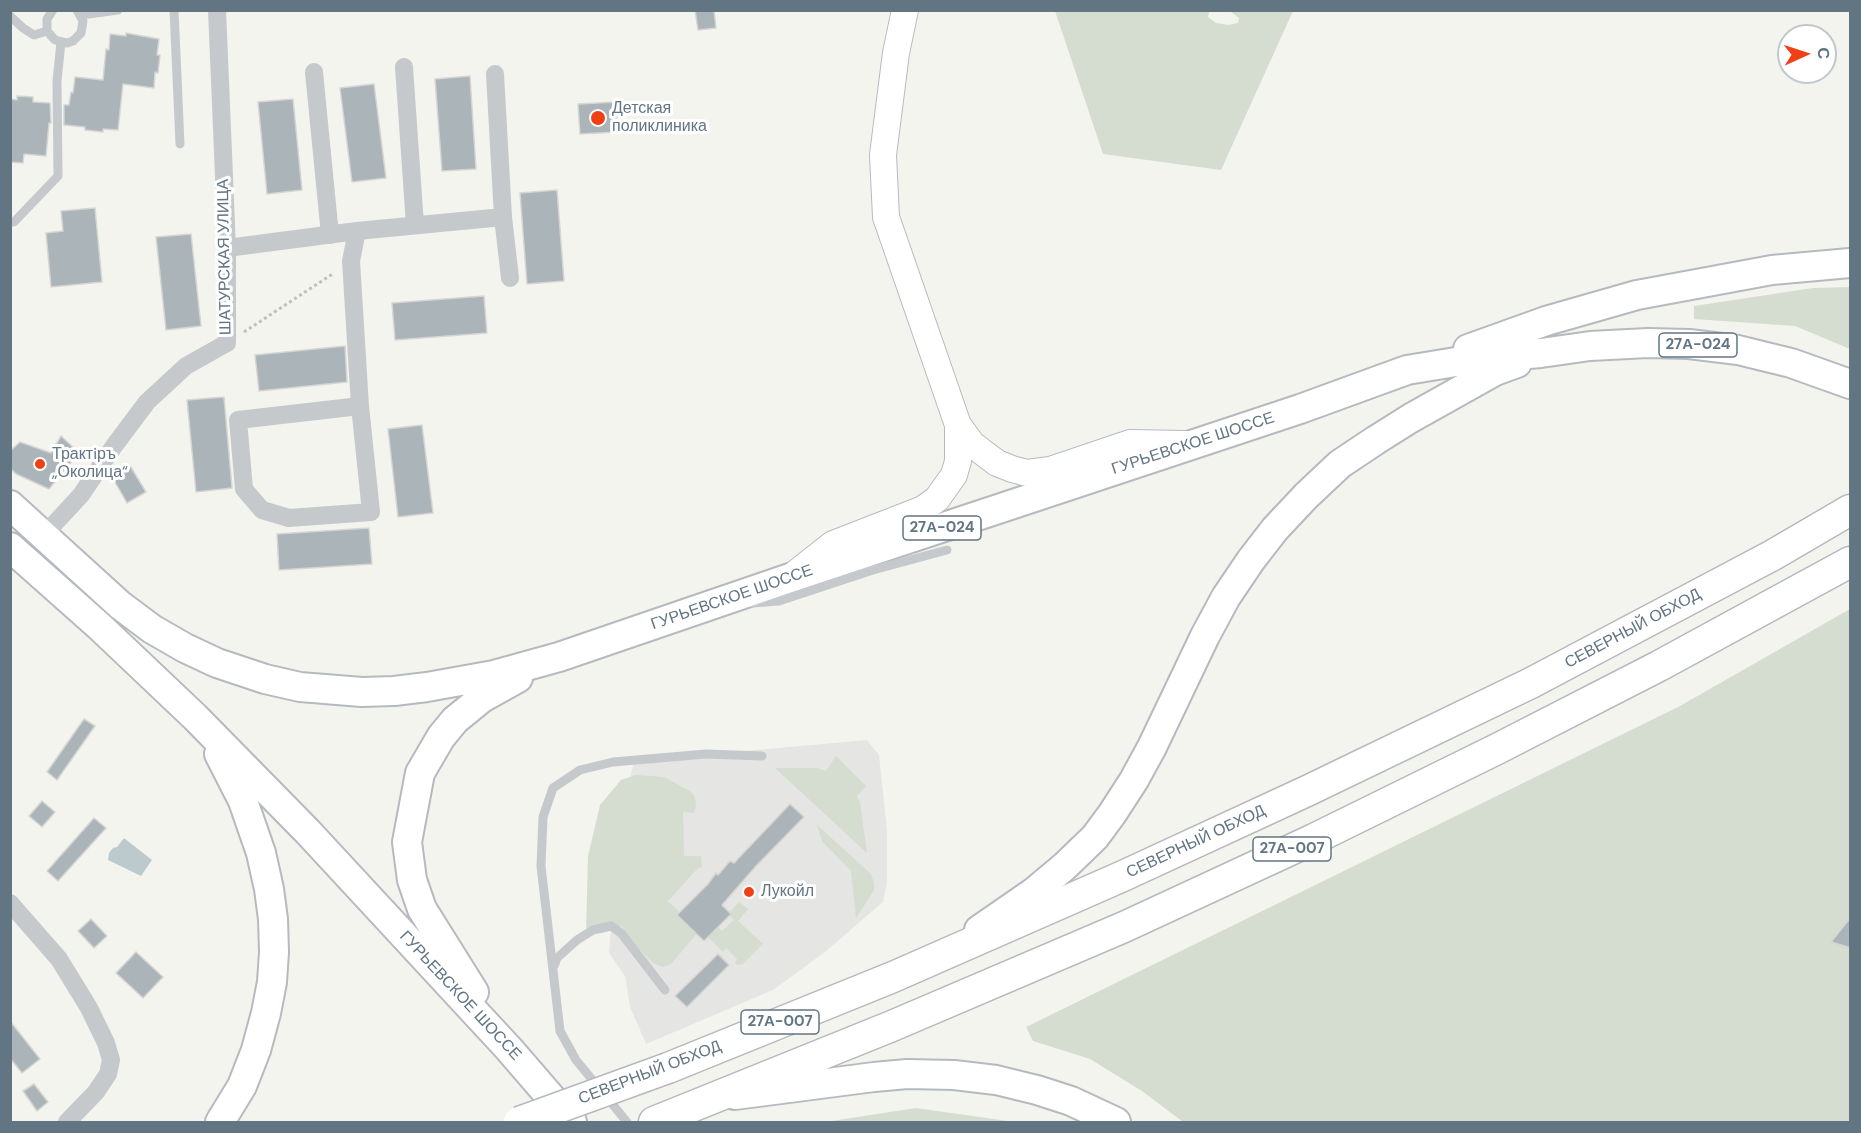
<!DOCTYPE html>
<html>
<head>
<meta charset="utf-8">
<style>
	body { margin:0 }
	#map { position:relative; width:1861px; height:1133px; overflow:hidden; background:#f4f4ef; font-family:"DM Sans",sans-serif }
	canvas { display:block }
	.frame { position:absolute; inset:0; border:12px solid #617583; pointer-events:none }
	.north { position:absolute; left:1777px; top:24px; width:60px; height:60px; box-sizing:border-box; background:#fff; border:2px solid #c0c8cd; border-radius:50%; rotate:87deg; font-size:16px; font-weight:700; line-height:24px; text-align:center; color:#617583 }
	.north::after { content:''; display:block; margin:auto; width:21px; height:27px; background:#ef4115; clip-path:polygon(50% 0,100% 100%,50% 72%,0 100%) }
</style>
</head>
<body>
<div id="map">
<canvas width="1861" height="1133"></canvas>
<div class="frame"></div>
<div class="north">С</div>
</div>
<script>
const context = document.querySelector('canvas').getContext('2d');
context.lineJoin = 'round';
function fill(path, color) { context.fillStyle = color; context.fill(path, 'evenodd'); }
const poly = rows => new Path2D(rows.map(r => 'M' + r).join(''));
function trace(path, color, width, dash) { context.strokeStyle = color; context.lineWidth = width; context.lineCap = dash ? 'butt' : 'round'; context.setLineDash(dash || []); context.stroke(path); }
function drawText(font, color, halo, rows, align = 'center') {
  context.font = font + ' "DM Sans",sans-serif'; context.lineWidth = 6; context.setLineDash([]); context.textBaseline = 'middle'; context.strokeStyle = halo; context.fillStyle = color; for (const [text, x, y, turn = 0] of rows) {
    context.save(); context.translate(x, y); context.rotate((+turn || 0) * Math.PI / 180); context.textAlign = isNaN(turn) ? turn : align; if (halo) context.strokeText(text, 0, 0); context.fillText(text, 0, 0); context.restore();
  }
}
const built = poly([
	[867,740,879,755,887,830,887,883,883,902,825,952,773,990,646,1044,630,1007,625,976,609,953,620,822,634,761]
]);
const green = poly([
	[1055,11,1215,11,1209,12,1208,17,1216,23,1228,25,1238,23,1239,18,1231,12,1221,11,1293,11,1221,170,1103,154],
	[1850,287,1850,349,1795,326,1694,319,1694,306,1813,288],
	[1850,609,1850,1122,1183,1122,1142,1091,1090,1059,1033,1041,1026,1027,1680,706],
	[836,756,866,786,857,796,860,802,867,853,775,768,817,768,826,771],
	[636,775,664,777,690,791,695,797,696,806,694,813,683,812,684,856,701,856,702,867,697,869,668,901,699,931,671,964,663,967,653,963,629,939,622,926,602,932,586,934,588,856,600,805,621,780],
	[817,825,871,874,874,883,874,890,856,918,851,871,822,841],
	[739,902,748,909,738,921,763,944,743,964,737,965,735,963,737,959,726,948,723,952,707,936,717,926,722,931,734,920,728,914],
	[916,1108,1015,1122,825,1122]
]);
const water = poly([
	[124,838,152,860,141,876,108,860,109,853,113,848,117,847]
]);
const building = poly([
	[695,10,714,10,716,28,698,30,695,10],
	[126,33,159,39,157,55,160,55,158,73,155,72,154,88,123,84,118,130,103,129,103,132,85,130,85,127,64,125,64,105,69,105,71,92,73,93,75,77,103,80,106,49,109,50,110,34,126,36,126,33],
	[470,76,476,169,442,171,435,79,470,76],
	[374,84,386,178,352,182,340,88,374,84],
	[17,96,33,97,33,102,50,103,51,123,49,123,46,156,24,154,23,163,10,162,10,99,17,100,17,96],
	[293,99,302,190,267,194,258,102,293,99],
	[616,102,617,132,580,134,578,104,616,102],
	[557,190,564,281,527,284,520,193,557,190],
	[95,208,102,282,51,287,46,233,63,231,61,211,95,208],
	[191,234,201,326,166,330,156,237,191,234],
	[484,296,487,333,395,340,392,303,484,296],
	[345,346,347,382,259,391,255,355,345,346],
	[224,397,232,488,196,492,187,400,224,397],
	[422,425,433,513,398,517,388,429,422,425],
	[61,436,74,448,68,455,73,460,49,489,16,474,10,468,10,451,20,442,51,453,61,436],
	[129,464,146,492,127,503,111,475,129,464],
	[369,528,372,564,279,570,277,534,369,528],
	[84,719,95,726,57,780,47,772,84,719],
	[42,801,55,812,42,827,29,816,42,801],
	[790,804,804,817,756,866,722,905,731,914,704,941,677,915,708,884,716,873,718,875,730,861,734,863,790,804],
	[94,818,106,828,58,881,47,871,94,818],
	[1851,917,1851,948,1831,942,1851,917],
	[91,919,107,936,94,948,78,931,91,919],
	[136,952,163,977,143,998,116,973,136,952],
	[718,954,729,965,687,1007,675,996,718,954],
	[10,1021,40,1059,22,1073,10,1058,10,1021],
	[34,1084,48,1102,37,1111,23,1091,34,1084]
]);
const path = poly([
	[244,332,334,273]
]);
const service = poly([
	[53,10,47,19,47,31,55,40,67,43,73,41,81,33,83,21,77,10],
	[174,10,180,144],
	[81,15,118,10],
	[10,16,23,28,34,35,47,31],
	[10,222,14,222,58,176,57,81,61,42],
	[753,603,779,601,873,570,947,550],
	[554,966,557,958,577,940,593,930,611,926,621,933,665,990],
	[627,1122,576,1060,560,1031,541,866,543,817,553,788,580,770,613,762,706,754,762,756]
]);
const minor = poly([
	[404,67,415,225],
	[314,72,330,235],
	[495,74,503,217,510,278],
	[357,231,351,261,360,406,371,512,289,518,262,510,244,489,238,420,360,406],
	[227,248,357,231,503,217],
	[44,535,81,495,114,446,147,402,186,366,227,343,227,248,217,10],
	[10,903,59,959,89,1008,106,1043,111,1060,108,1074,96,1092,67,1122]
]);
const secondary = poly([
	[905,10,896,53,883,155,886,217,958,425,972,444,985,454,997,463,1012,469,1027,473,1050,470,1130,443,1185,444],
	[795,574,833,544,923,509,937,499,954,475,958,461,958,425]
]);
const primary = poly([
	[1468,349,1546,321,1637,295,1772,270,1850,263],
	[10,505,120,605,152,629,185,648,217,663,265,679,300,687,362,692,394,691,427,687,494,675,559,657,787,579,1300,409,1407,370,1480,358,1541,353,1590,346,1648,343,1689,344,1738,350,1791,363,1850,384],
	[10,547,99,626,195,717,308,832,509,1049,572,1122],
	[219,754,243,801,261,853,269,889,273,919,274,952,272,982,266,1013,256,1050,242,1086,220,1122],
	[979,930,1034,892,1065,866,1095,837,1112,814,1134,780,1152,747,1205,636,1226,597,1251,560,1275,529,1306,496,1340,464,1376,440,1411,418,1495,371,1517,363],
	[474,992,422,909,412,880,407,842,420,773,441,737,455,720,482,698,518,678],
	[735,1095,874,1077,907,1074,954,1075,996,1080,1037,1090,1071,1101,1116,1122]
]);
const trunk = poly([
	[668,1068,893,977,1123,876,1307,791,1531,683,1773,555,1850,510],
	[654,1122,892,1026,1124,927,1314,839,1497,749,1659,666,1850,562]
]);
const trunkBridge = poly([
	[519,1122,668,1068]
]);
const markers = [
	[598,118,8,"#ef4115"],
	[40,464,6,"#ef4115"],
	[749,892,6,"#ef4115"]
];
const shields = [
	[1698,345,78],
	[942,528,78],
	[1292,849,78],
	[780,1022,78]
];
const shieldNames = [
	["27А-024",1698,345],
	["27А-024",942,528],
	["27А-007",1292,849],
	["27А-007",780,1022]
];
const poiNames = [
	["Детская",612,109],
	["поликлиника",612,127],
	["Трактiръ",52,455],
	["„Околица“",52,473],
	["Лукойл",761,892]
];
const streetNames = [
	["ШАТУРСКАЯ УЛИЦА",225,257,-91],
	["ГУРЬЕВСКОЕ ШОССЕ",1193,444,-18],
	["ГУРЬЕВСКОЕ ШОССЕ",732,598,-19],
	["СЕВЕРНЫЙ ОБХОД",1633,629,-28],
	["СЕВЕРНЫЙ ОБХОД",1196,842,-25],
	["ГУРЬЕВСКОЕ ШОССЕ",460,996,47],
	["СЕВЕРНЫЙ ОБХОД",650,1073,-21]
];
fill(built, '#e5e6e3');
fill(green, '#d5dcd0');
fill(water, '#bcc9cd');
fill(building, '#abb4b8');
trace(building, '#d5d5d3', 1.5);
trace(secondary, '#b5bbbf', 28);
trace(primary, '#b6babe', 32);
trace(trunk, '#b5b9bc', 33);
trace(path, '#bdbfc1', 3, [3, 3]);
trace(service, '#c6c9cc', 9);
trace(minor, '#c6c9cc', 18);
trace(secondary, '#fff', 26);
trace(primary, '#fff', 28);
trace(trunk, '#fff', 30);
trace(trunkBridge, '#b5b9bc', 33, []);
trace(trunkBridge, '#fff', 30);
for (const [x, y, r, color] of markers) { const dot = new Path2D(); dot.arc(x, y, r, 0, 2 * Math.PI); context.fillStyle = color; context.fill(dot); trace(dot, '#fff', 2); }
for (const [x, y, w] of shields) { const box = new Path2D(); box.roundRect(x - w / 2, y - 12, w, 24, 4.5); context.fillStyle = '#fff'; context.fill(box); trace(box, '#617583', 1.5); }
drawText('bold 15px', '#617583', null, shieldNames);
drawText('16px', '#617583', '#fff', poiNames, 'left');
drawText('16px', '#617583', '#fff', streetNames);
</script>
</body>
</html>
